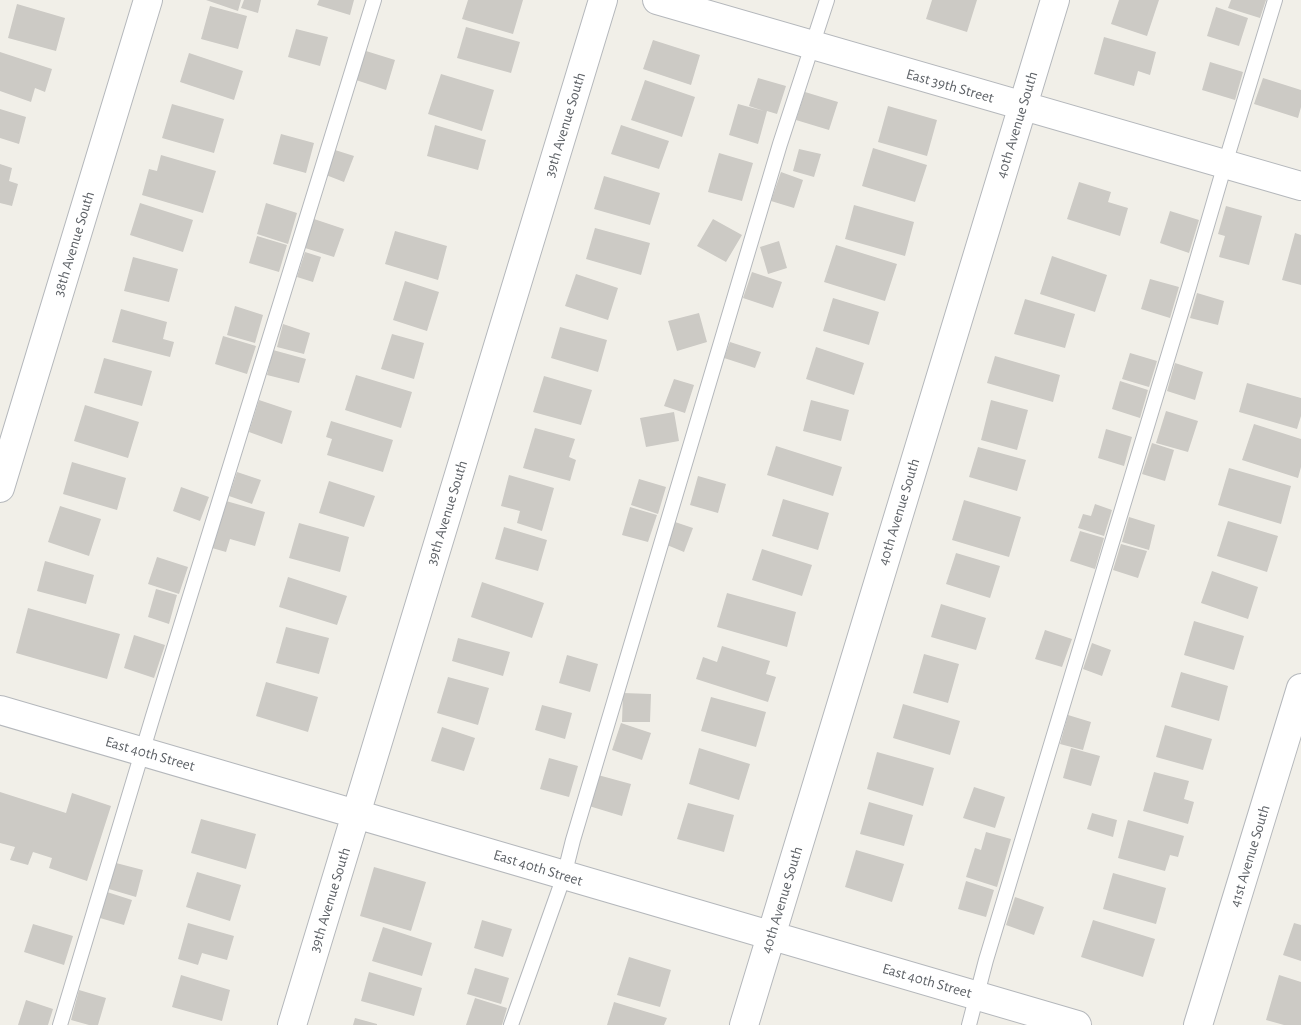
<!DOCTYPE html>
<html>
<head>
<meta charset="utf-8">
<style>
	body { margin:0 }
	canvas { display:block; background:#f1efe8 }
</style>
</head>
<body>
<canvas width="1301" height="1025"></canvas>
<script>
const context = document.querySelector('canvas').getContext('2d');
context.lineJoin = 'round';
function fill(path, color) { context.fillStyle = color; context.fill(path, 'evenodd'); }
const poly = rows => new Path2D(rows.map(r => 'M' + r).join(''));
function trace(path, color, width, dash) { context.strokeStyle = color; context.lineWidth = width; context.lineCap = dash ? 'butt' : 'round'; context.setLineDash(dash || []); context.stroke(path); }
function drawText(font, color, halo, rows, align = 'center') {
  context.font = font + ' "Alegreya Sans",sans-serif'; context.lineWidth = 4.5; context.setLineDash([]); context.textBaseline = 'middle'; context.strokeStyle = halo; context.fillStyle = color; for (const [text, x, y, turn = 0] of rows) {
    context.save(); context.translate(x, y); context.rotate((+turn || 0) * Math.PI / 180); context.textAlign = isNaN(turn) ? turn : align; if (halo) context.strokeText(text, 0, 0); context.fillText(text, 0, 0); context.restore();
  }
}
const building = poly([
	[206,0,241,0,238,11],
	[244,0,261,0,258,13,241,8],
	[319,0,354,0,350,15,317,5],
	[468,0,523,0,513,34,462,19],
	[932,0,977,0,967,32,926,19],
	[1119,0,1159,0,1147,36,1111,24],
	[1231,0,1266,0,1260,18,1228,8],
	[17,4,65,18,56,51,8,38],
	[210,6,247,16,238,49,201,39],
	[1216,7,1248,18,1239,46,1207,36],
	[466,27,520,42,511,73,457,58],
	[296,29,328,37,320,66,288,57],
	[1104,37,1156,52,1150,75,1138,71,1134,86,1094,74],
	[653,40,700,55,691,85,643,69],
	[366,51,395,60,386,90,356,80],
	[0,52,52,69,45,92,35,88,31,102,0,91],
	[189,53,243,71,234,100,180,82],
	[1210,62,1243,72,1235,100,1202,90],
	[441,74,494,90,482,131,428,114],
	[758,78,786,86,777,114,767,111,758,144,729,135,738,104,764,111,749,106],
	[1263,78,1301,90,1301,107,1298,118,1254,104],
	[645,80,695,97,682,137,631,120],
	[805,92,838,102,829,130,796,120],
	[172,104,224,119,214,153,162,138],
	[888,106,937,120,927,156,878,142],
	[0,109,26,117,19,144,0,138],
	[435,125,486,140,478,170,427,156],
	[621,125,669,141,659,169,611,154],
	[281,134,314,143,306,173,273,164],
	[873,148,927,165,915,202,862,186],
	[799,149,821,154,814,177,793,171],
	[335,150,354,156,344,182,326,175],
	[719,153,753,163,742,201,708,192],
	[161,155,216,171,203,213,142,195,149,169,157,171],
	[0,164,12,168,9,181,18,184,12,206,0,203],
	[781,172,803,180,794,208,771,201],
	[604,176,660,193,650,225,594,209],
	[1079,182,1111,192,1108,202,1128,208,1120,236,1067,219],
	[140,203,193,220,183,252,130,235],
	[266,203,297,213,288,244,257,234],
	[854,205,914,222,905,256,845,239],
	[1226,206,1262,216,1249,265,1219,257,1225,236,1218,234],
	[1170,211,1199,220,1189,253,1160,243],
	[314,219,344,229,334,257,305,248],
	[713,219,742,235,726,262,697,246],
	[595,228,650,243,641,275,586,259],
	[395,231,447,246,438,280,385,264],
	[1295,233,1301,235,1301,285,1282,280],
	[257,236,287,245,279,272,249,263],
	[779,241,787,268,768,274,760,247],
	[836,245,897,264,885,301,824,282],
	[305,252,321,257,313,282,297,277],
	[1052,256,1107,275,1095,312,1040,294],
	[133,257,178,269,169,302,124,291],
	[752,272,782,282,773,308,743,298],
	[576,274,618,288,608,320,565,306],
	[1150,279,1179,287,1170,318,1141,309],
	[405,281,439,292,427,331,393,320],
	[1197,293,1224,301,1218,325,1190,318],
	[833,298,879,312,869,345,823,331],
	[1025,299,1075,314,1065,348,1014,334],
	[235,306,263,315,255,343,227,335],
	[121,309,167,322,163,339,174,342,170,357,112,342],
	[699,313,707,342,677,351,668,321],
	[283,324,310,333,304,354,277,347],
	[560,327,607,340,598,372,551,358],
	[392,334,424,343,414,379,381,369],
	[223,336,256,346,247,374,215,364],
	[730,342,761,352,755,368,724,358],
	[816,347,864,363,854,395,806,379],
	[273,350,306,359,299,383,267,375],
	[1130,353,1157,361,1149,387,1122,379],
	[995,356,1060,375,1053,402,987,383],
	[104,358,152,371,142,406,94,393],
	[1175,363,1203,372,1195,400,1167,391],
	[356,375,412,392,401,428,345,410],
	[544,376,592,390,581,425,533,412],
	[674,379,694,385,685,413,664,406],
	[1120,381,1148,390,1140,418,1112,409],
	[1247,383,1301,398,1301,416,1297,429,1239,412],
	[259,400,292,411,282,444,249,432],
	[811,400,849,410,841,441,803,431],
	[991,400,1028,410,1017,450,981,440],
	[85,405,139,422,128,458,74,441],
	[1166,411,1198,421,1188,452,1156,443],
	[674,412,679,441,646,447,640,418],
	[331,421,393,440,383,472,327,455,332,439,326,437],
	[1254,424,1301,439,1301,467,1298,478,1242,460],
	[535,428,575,439,569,457,576,460,570,481,523,468],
	[1106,429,1132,437,1124,466,1098,458],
	[1152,443,1174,450,1165,481,1142,474],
	[776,446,842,467,833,496,767,475],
	[978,447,1026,460,1017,491,969,477],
	[72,462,126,478,117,510,63,494],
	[1229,468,1291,486,1281,524,1218,505],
	[237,472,261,480,252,504,229,496],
	[509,475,554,488,542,531,517,523,520,511,501,506],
	[698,476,726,484,718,513,690,505],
	[639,479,666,487,658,514,631,505],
	[329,481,375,496,364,527,319,513],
	[181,487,209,497,200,521,173,511],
	[783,499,829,513,818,550,772,536],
	[964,500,1021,517,1009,557,952,540],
	[226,501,265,512,255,546,230,539,226,552,212,548],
	[1095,504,1112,510,1104,536,1078,528,1083,514,1091,516],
	[60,506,101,519,89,556,48,542],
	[630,507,657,515,648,542,622,535],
	[1129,517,1155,525,1149,550,1122,542],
	[1228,521,1278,536,1267,572,1217,556],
	[675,522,693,528,684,552,667,545],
	[299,523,349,537,340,572,289,558],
	[504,527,547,540,538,571,495,559],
	[1080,531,1104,538,1095,569,1070,561],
	[1121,544,1147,551,1138,578,1113,570],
	[762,549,812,565,802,596,752,580],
	[956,553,1000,566,990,598,946,584],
	[157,557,188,567,179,594,148,584],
	[45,561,94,575,86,604,37,591],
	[1212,571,1258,587,1248,619,1201,603],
	[288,577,347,596,337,625,279,607],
	[482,582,544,603,532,638,471,617],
	[156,589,177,595,169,624,148,617],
	[727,593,796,612,787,647,717,627],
	[941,604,986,618,976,650,931,637],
	[28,608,120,634,107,679,16,653],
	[1194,621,1244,636,1234,670,1184,655],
	[286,627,329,638,319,674,276,663],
	[1045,630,1072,639,1062,667,1035,659],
	[134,635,165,645,154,678,124,668],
	[458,638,510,652,503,676,452,661],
	[1092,643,1111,650,1102,676,1083,669],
	[722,646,770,661,766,674,776,677,768,702,696,679,703,657,717,662],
	[924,654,959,664,948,703,913,693],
	[567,655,598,664,590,692,559,683],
	[1181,672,1228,686,1219,721,1171,707],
	[448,677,489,688,478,725,437,713],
	[266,682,318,697,308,732,256,716],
	[623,693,651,694,650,722,622,722],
	[711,697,766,712,756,747,701,731],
	[903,704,960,721,950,755,893,738],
	[542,705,572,713,565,739,535,730],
	[1068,715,1091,722,1083,750,1060,744],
	[621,723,651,733,642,760,612,750],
	[1165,725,1212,739,1203,770,1156,757],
	[442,727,475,738,464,771,431,761],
	[699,748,750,764,739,800,689,784],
	[1071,748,1100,756,1091,786,1063,778],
	[877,752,934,768,923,806,867,789],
	[549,758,578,766,569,797,540,789],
	[1154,772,1189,781,1184,799,1194,802,1188,824,1143,811],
	[598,775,631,784,622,816,589,806],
	[974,787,1005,797,995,828,963,818],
	[0,792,66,813,72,793,111,806,87,881,49,868,52,858,33,852,28,865,10,860,15,847,0,843],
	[869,802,913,815,904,846,860,834],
	[688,803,734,815,724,852,677,839],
	[1092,813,1117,820,1113,837,1087,829],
	[201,819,256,834,246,869,191,853],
	[1128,820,1184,836,1178,857,1170,855,1165,871,1118,858],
	[986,832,1011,839,997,887,966,877,975,848,981,850],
	[856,850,904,864,892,902,845,887],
	[116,863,143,870,136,897,109,889],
	[374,867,426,882,411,931,360,916],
	[197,872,241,885,230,921,186,907],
	[1113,873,1166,888,1156,924,1103,909],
	[966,881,994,890,986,917,958,909],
	[107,892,132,900,124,925,100,918],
	[1015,897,1044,907,1034,935,1006,925],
	[482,920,512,929,503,957,474,948],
	[1093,920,1155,939,1143,977,1081,957],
	[188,923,234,936,227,960,202,953,198,965,178,959],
	[1294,923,1301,925,1301,961,1283,955],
	[33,924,73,936,64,965,24,952],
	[383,927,432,943,422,976,372,961],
	[629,957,671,970,660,1007,617,995],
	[475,968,509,978,501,1004,467,994],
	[369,972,422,988,414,1016,361,1001],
	[181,975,230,990,222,1021,172,1007],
	[1279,975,1301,982,1301,1025,1284,1025,1266,1020],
	[79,990,106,998,98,1025,89,1025,71,1020],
	[475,998,507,1008,502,1025,466,1025],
	[26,1000,53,1009,48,1025,18,1025],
	[614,1002,667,1018,664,1025,607,1025],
	[355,1018,377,1024,377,1025,353,1025]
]);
const lane = poly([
	[60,1025,153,716,374,0],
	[511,1025,564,876,573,840,780,144,827,0],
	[969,1025,986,960,1189,287,1225,164,1275,0]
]);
const street = poly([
	[657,0,1301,186],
	[0,488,148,0],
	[0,710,1077,1025],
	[292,1025,603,0],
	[744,1025,1055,0],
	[1198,1025,1301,688]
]);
const streetNames = [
	["East 39th Street",950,86,16],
	["39th Avenue South",565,125,-73],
	["40th Avenue South",1017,125,-73],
	["38th Avenue South",74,244,-73],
	["40th Avenue South",899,512,-73],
	["39th Avenue South",447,513,-73],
	["East 40th Street",150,754,16],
	["41st Avenue South",1250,856,-73],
	["East 40th Street",538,868,17],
	["39th Avenue South",330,900,-73],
	["40th Avenue South",782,900,-73],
	["East 40th Street",927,981,16]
];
fill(building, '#cccac5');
trace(lane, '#b5b8bc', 16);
trace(street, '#b5b8bc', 30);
trace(lane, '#fff', 14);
trace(street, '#fff', 28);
drawText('15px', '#5f6368', '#fff', streetNames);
</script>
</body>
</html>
